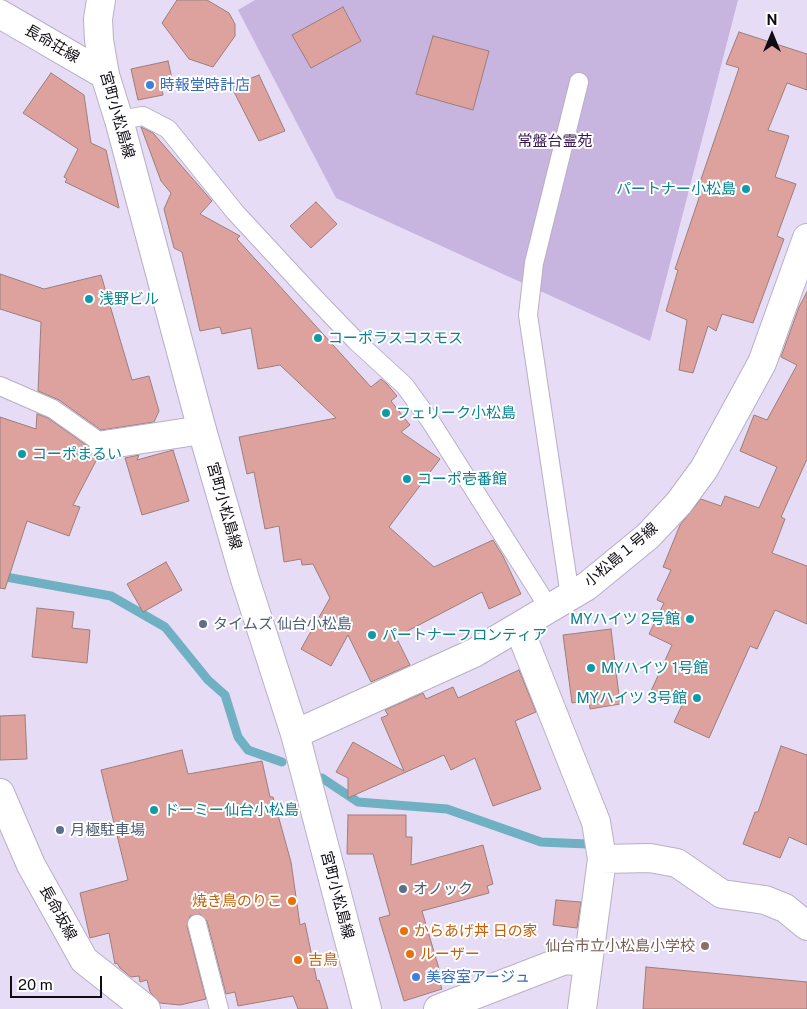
<!DOCTYPE html>
<html>
<head>
<meta charset="utf-8">
<style>
	body { margin:0 }
	#map { position:relative; width:807px; height:1009px; overflow:hidden; background:#e7dcf5; font-family:"Public Sans",sans-serif }
	canvas { display:block }
	.north { position:absolute; left:747px; top:10px; width:50px; height:50px; -webkit-text-stroke:4px #fff; paint-order:stroke; rotate:0deg; font-size:14px; font-weight:700; line-height:20px; text-align:center; color:#100c14 }
	.north::after { content:''; display:block; margin:auto; width:18px; height:22px; background:#100c14; clip-path:polygon(50% 0,100% 100%,50% 72%,0 100%) }
	.scale { position:absolute; left:10px; top:976px; width:92px; height:22px; box-sizing:border-box; border:2px solid #100c14; border-top:0; padding-left:6px; font-size:15px; line-height:18px; white-space:nowrap; color:#100c14; -webkit-text-stroke:4px #fff; paint-order:stroke }
</style>
</head>
<body>
<div id="map">
<canvas width="807" height="1009"></canvas>
<div class="north">N</div>
<div class="scale">20 m</div>
</div>
<script>
const context = document.querySelector('canvas').getContext('2d');
context.lineJoin = 'round';
function fill(path, color) { context.fillStyle = color; context.fill(path, 'evenodd'); }
const poly = rows => new Path2D(rows.map(r => 'M' + r).join(''));
function trace(path, color, width, dash) { context.strokeStyle = color; context.lineWidth = width; context.lineCap = dash ? 'butt' : 'round'; context.setLineDash(dash || []); context.stroke(path); }
function drawText(font, color, halo, rows, align = 'center') {
  context.font = font + ' "Public Sans","Noto Sans JP",sans-serif'; context.lineWidth = 4; context.setLineDash([]); context.textBaseline = 'middle'; context.strokeStyle = halo; context.fillStyle = color; for (const [text, x, y, turn = 0] of rows) {
    context.save(); context.translate(x, y); context.rotate((+turn || 0) * Math.PI / 180); context.textAlign = isNaN(turn) ? turn : align; if (halo) context.strokeText(text, 0, 0); context.fillText(text, 0, 0); context.restore();
  }
}
const green = poly([
	[255,0,738,0,650,341,336,198,238,10]
]);
const stream = poly([
	[0,576,111,596,165,627,208,680,225,695,238,737,248,750,282,762],
	[322,778,358,802,447,809,541,842,587,844]
]);
const building = poly([
	[177,0,207,0,229,13,235,24,235,36,213,67,189,59,162,23,177,0],
	[343,7,361,41,311,68,292,35,343,7],
	[739,32,807,54,807,90,787,83,768,130,789,136,775,177,796,184,777,236,784,239,753,323,722,314,716,331,708,326,693,373,679,370,687,320,666,311,678,270,675,269,700,195,696,194,739,68,726,64,739,32],
	[433,36,489,51,473,110,416,94,433,36],
	[168,61,174,87,162,90,163,95,138,100,131,69,168,61],
	[51,73,84,95,91,143,106,150,119,208,65,182,67,179,64,177,78,149,23,113,51,73],
	[259,75,285,131,259,141,231,86,259,75],
	[141,127,153,133,212,201,200,214,240,236,237,239,371,387,381,379,387,384,397,396,391,401,410,425,401,432,440,459,389,527,434,567,493,540,503,556,521,594,489,609,482,592,396,637,410,665,371,682,348,635,331,666,301,649,330,598,313,564,302,565,301,559,284,562,279,526,265,529,254,472,247,474,239,437,336,418,280,365,258,369,251,328,222,334,220,327,200,331,182,252,174,248,164,209,171,193,161,181,141,127],
	[316,202,337,224,311,248,290,226,316,202],
	[0,274,44,289,101,275,132,380,149,376,159,411,154,422,101,430,59,400,38,391,41,322,0,309,0,274],
	[807,292,807,459,781,517,785,519,772,553,807,566,807,624,775,610,757,649,750,646,709,738,674,722,682,705,651,691,672,645,649,634,664,603,657,600,671,570,663,567,680,525,701,499,721,506,725,496,759,508,777,467,740,451,754,415,767,420,797,365,781,357,799,307,807,292],
	[37,414,48,418,89,447,92,454,97,459,73,505,80,507,69,536,27,521,5,589,0,588,0,417,36,429,37,414],
	[173,450,189,501,142,515,125,458,139,455,137,460,173,450],
	[166,562,182,590,143,612,127,584,166,562],
	[37,608,74,612,72,628,90,630,87,663,32,657,37,608],
	[611,629,620,704,590,709,589,700,572,703,563,635,611,629],
	[519,670,536,712,515,721,541,789,493,806,475,758,451,770,444,755,348,798,348,778,336,772,353,742,404,771,381,718,388,715,385,710,423,693,426,699,453,687,458,698,519,670],
	[25,715,27,759,0,760,0,716,25,715],
	[781,746,807,755,807,845,789,837,780,858,743,844,755,812,758,812,781,746],
	[182,750,188,774,262,761,270,797,273,797,291,862,300,925,305,923,317,981,319,980,328,1009,298,1009,293,996,238,1006,235,992,226,994,207,921,200,914,190,916,187,926,206,999,180,1005,160,1003,150,992,147,980,140,982,139,976,131,977,120,968,117,963,115,964,109,933,90,938,80,893,128,880,101,770,182,750],
	[348,815,406,815,406,837,412,837,411,865,483,845,493,884,487,886,489,893,422,911,442,979,439,980,442,989,404,1001,379,918,390,915,373,854,347,854,348,815],
	[556,900,581,902,577,928,553,925,556,900],
	[646,967,807,982,807,1009,643,1009,646,967]
]);
const lane = poly([
	[119,120,143,116,168,129,235,212,310,293,356,341,405,386,431,422,549,608],
	[0,386,53,409,104,445],
	[570,596,528,315,534,263,579,82],
	[197,924,219,1009]
]);
const street = poly([
	[0,14,105,75],
	[104,445,202,430],
	[519,628,596,822,602,859,650,858,677,863,722,894,765,900,785,908,807,926],
	[0,793,31,865,84,960,146,1009],
	[438,1009,565,960,587,962],
	[582,1009,602,859]
]);
const secondary = poly([
	[101,0,98,19,99,40,105,75,119,120,202,430,245,579,295,734,367,1009],
	[295,734,474,653,587,586,648,536,679,503,704,469,762,363,807,238]
]);
const markers = [
	[150,85,5,"#3f7fe0"],
	[746,189,5,"#0f9aa8"],
	[89,299,5,"#0f9aa8"],
	[318,338,5,"#0f9aa8"],
	[386,413,5,"#0f9aa8"],
	[22,454,5,"#0f9aa8"],
	[407,479,5,"#0f9aa8"],
	[690,619,5,"#0f9aa8"],
	[203,624,5,"#5c6f8a"],
	[372,635,5,"#0f9aa8"],
	[591,668,5,"#0f9aa8"],
	[697,698,5,"#0f9aa8"],
	[154,810,5,"#0f9aa8"],
	[60,830,5,"#5c6f8a"],
	[403,889,5,"#5c6f8a"],
	[292,901,5,"#e8710a"],
	[404,931,5,"#e8710a"],
	[705,946,5,"#8d6e63"],
	[410,954,5,"#e8710a"],
	[298,960,5,"#e8710a"],
	[416,977,5,"#3f7fe0"]
];
const streetNames = [
	["長命荘線",52,44,30],
	["宮町小松島線",117,115,74],
	["宮町小松島線",224,506,74],
	["小松島１号線",621,555,-40],
	["宮町小松島線",337,895,75],
	["長命坂線",58,913,61]
];
const shopNames = [
	["時報堂時計店",160,85],
	["美容室アージュ",426,977]
];
const parkNames = [
	["常盤台霊苑",555,141]
];
const cultureNames = [
	["パートナー小松島",736,189,"right"],
	["浅野ビル",99,299],
	["コーポラスコスモス",328,338],
	["フェリーク小松島",396,413],
	["コーポまるい",32,454],
	["コーポ壱番館",417,479],
	["MYハイツ 2号館",680,619,"right"],
	["パートナーフロンティア",382,635],
	["MYハイツ 1号館",601,668],
	["MYハイツ 3号館",687,698,"right"],
	["ドーミー仙台小松島",164,810]
];
const serviceNames = [
	["タイムズ 仙台小松島",213,624],
	["月極駐車場",70,830],
	["オノック",413,889]
];
const foodNames = [
	["焼き鳥のりこ",282,901,"right"],
	["からあげ丼 日の家",414,931],
	["ルーザー",420,954],
	["吉鳥",308,960]
];
const educationNames = [
	["仙台市立小松島小学校",695,946]
];
fill(green, '#c7b4df');
trace(stream, '#6fb1c3', 9);
fill(building, '#dea29e');
trace(building, '#9a7e7c', 1);
trace(lane, '#b9afc7', 20);
trace(street, '#b9afc7', 30);
trace(secondary, '#b9afc7', 30);
trace(lane, '#fff', 18);
trace(street, '#fff', 28);
trace(secondary, '#fff', 28);
for (const [x, y, r, color] of markers) { const dot = new Path2D(); dot.arc(x, y, r, 0, 2 * Math.PI); context.fillStyle = color; context.fill(dot); trace(dot, '#fff', 2); }
drawText('15px', '#100c14', '#fff', streetNames);
drawText('15px', '#366cbe', '#fff', shopNames, 'left');
drawText('15px', '#361851', '#fff', parkNames);
drawText('15px', '#0d838f', '#fff', cultureNames, 'left');
drawText('15px', '#4e5e75', '#fff', serviceNames, 'left');
drawText('15px', '#c56008', '#fff', foodNames, 'left');
drawText('15px', '#785e54', '#fff', educationNames, 'right');
</script>
</body>
</html>
